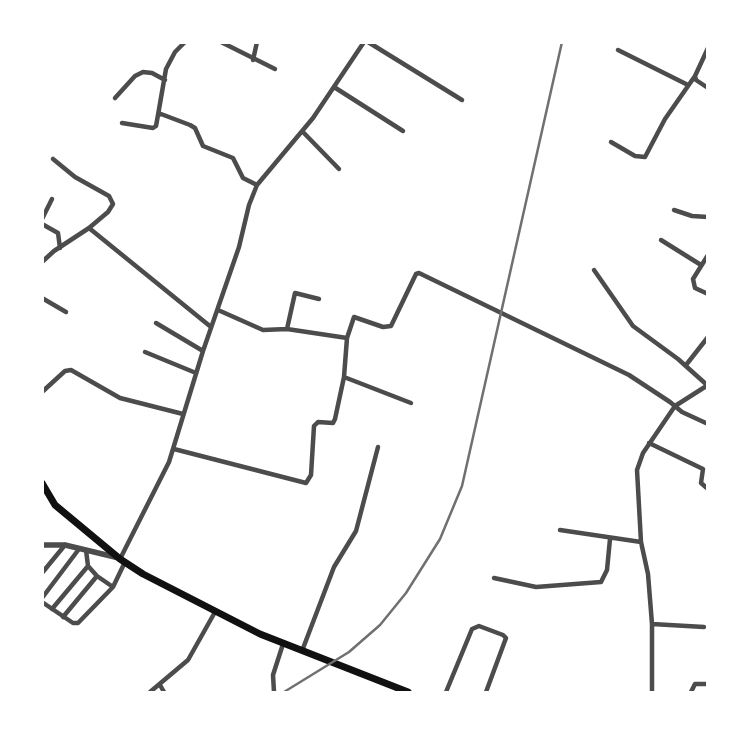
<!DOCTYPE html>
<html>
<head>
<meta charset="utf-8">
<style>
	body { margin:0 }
	#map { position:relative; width:750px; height:735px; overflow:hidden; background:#fff; font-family:Montserrat,sans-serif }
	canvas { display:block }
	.frame { position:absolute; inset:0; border:44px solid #fff; pointer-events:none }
</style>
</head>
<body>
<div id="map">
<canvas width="750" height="735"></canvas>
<div class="frame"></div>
</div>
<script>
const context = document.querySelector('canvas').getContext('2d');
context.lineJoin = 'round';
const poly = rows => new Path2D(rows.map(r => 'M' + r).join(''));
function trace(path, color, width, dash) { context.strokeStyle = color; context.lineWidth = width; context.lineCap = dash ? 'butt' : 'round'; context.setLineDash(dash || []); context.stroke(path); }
const minor = poly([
	[221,42,275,69],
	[368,42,462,100],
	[708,48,695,76,696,80,708,88],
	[618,50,688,85],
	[253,60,257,42],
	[334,87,403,131],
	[115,98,135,76,143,72,152,73,165,80],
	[158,115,166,69,175,52,185,42],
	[122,123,153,128,156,126,158,115,161,114,190,125,195,128,203,146,233,158,243,178,257,185],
	[302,131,339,169],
	[611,142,635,156,645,157,665,119,695,76],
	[674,210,692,216,708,217],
	[42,219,52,199],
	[42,224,58,233,60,248],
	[89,228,211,327],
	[661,240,701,265],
	[708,255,693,279,695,288,708,294],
	[42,262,54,251,89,228,108,212,113,204,109,196,75,177,53,159],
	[594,270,633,326,678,359,707,385],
	[42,298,66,312],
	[156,323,203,351],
	[287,329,295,293,319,299],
	[347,338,354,317,383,327,391,326,416,274,419,273,629,375,670,402,682,412,708,424],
	[145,352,196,373],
	[686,365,708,337],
	[344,377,411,403],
	[42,392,65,371,71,370,120,398,183,414],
	[649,443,703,469,701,483,708,489],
	[174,449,306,483,311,475,314,426,318,422,333,423,335,419,344,377,347,338,287,329,263,330,218,310],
	[560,530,641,542],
	[86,550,88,566,97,576,113,587],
	[120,559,169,462,203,351,239,247,249,205,257,185,313,118,364,42],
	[42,573,65,545],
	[494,578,536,587,601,582,607,570,610,539],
	[42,598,79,549],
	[42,602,73,623,78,623,113,587,125,562],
	[52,609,88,566],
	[63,617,97,576],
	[652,624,704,627],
	[302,651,334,567,356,531,378,447],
	[160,685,164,692],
	[150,692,188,660,215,612],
	[274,692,273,675,283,644],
	[446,692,472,629,479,626,503,635,506,638,486,692],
	[652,692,652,624,648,574,641,542,637,470,643,453,675,406,708,385],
	[691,692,695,684,708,684]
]);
const tertiary = poly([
	[42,545,65,545,119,558]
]);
const primary = poly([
	[42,483,55,505,120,559,143,574,260,634,408,692]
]);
const rail = poly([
	[284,692,349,652,380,625,406,593,440,539,462,486,562,42]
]);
trace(minor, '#4c4c4c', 4.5);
trace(tertiary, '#4c4c4c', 5.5);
trace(primary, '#111', 7);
trace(rail, '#707070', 2.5);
</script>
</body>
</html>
